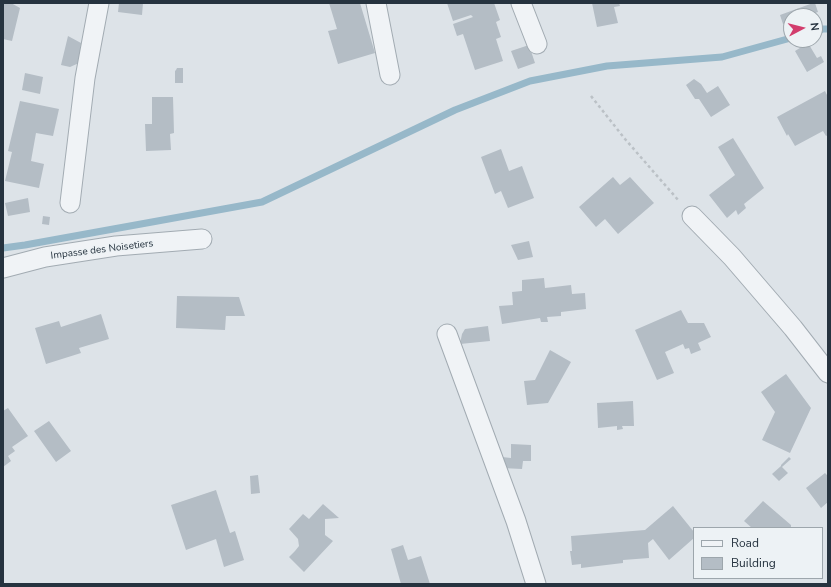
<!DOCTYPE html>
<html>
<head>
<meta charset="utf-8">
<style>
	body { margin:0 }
	#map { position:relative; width:831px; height:587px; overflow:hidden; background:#dde3e8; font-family:"Nunito Sans",sans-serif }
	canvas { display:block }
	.frame { position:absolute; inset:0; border:4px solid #26333f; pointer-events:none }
	.legend { position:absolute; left:693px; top:527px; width:130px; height:52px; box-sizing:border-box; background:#edf2f5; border:1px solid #9da6ac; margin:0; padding:5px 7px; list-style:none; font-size:12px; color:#26333f }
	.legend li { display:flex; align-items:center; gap:8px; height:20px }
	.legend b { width:20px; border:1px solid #9da6ac }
	.north { position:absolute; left:783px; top:8px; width:40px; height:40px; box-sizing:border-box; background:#edf2f5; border:1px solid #9da6ac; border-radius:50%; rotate:83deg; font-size:11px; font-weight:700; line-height:16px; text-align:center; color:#26333f }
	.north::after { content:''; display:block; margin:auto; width:14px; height:18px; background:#d23d6d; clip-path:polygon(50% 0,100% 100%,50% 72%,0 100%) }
</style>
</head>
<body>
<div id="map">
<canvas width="831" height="587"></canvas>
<div class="frame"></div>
<ul class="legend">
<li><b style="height:5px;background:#f0f3f6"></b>Road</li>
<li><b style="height:11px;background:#b4bdc5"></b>Building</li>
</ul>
<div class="north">N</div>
</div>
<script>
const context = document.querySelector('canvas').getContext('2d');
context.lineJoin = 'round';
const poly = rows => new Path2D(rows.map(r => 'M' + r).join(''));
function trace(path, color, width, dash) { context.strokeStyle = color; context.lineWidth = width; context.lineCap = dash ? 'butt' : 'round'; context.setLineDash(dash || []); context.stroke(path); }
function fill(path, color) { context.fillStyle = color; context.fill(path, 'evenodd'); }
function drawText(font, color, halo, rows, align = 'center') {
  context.font = font + ' "Nunito Sans",sans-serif'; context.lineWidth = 3; context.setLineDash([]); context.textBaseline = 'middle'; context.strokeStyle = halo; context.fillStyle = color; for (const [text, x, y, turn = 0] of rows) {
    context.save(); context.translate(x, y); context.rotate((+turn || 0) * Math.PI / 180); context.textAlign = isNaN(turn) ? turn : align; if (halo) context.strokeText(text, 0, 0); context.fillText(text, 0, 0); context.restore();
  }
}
const stream = poly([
	[815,32,823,29,828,29],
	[3,248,25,245,152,222,262,202,455,110,530,81,607,66,722,57,791,38]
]);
const building = poly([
	[3,3,11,3,20,8,12,41,3,39],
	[119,3,143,3,142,15,118,12],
	[329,3,360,3,375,53,338,64,328,31,337,29],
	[447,3,494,3,500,20,496,22,501,37,496,39,503,61,475,70,463,34,457,36,453,24,473,17,471,15,453,21],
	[592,3,619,3,620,6,614,7,618,23,597,27],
	[813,3,815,3,818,12,806,16,791,16,791,21,783,24,780,15],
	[68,36,81,43,79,63,70,67,61,65],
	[808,43,817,58,821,56,824,62,807,72,795,51],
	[529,45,535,63,518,69,511,51],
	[177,68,183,68,183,83,175,83,175,71,176,70],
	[25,73,43,77,40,94,22,90],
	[694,79,701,84,707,93,718,86,730,105,711,117,699,99,695,99,686,85],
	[825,91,828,97,828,135,826,136,823,131,795,146,788,134,787,136,777,117],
	[152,97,173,97,174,133,170,134,171,150,146,151,145,124,152,124],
	[20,101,59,109,53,136,36,133,31,161,44,164,39,188,5,181,12,152,8,151],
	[733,138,764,188,744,204,746,208,738,215,736,210,727,218,709,195,735,175,718,147],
	[501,149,509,171,522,166,534,198,508,208,501,191,495,194,481,157],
	[613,177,620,185,630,177,654,203,618,234,605,219,596,227,579,207],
	[28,198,30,212,8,216,5,203],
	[43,216,50,217,49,225,42,224],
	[529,241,533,257,518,260,511,245],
	[544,278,545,288,571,285,572,294,585,293,586,309,561,312,561,316,547,317,548,322,541,322,540,318,502,324,499,306,513,305,512,292,522,291,522,280],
	[177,296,239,297,245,316,226,316,225,330,176,328],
	[681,310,688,323,704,323,711,337,698,343,701,350,691,354,689,348,685,349,683,344,665,352,674,373,657,380,635,330],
	[101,314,109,339,79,348,81,353,46,364,35,328,59,321,61,327],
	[488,326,490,341,460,344,462,334,465,329],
	[550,350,571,362,548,403,527,405,524,381,535,380],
	[786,374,811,408,790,453,762,440,775,412,761,392],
	[633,401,634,426,622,426,623,429,617,430,617,426,598,428,597,403],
	[8,408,28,436,12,447,15,451,8,456,11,461,3,467,3,411],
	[49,421,71,451,56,462,34,431],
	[511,444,531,445,531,461,523,461,522,469,502,468,502,457,511,458],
	[789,457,791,459,782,467,788,473,779,481,772,474,781,466,781,465],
	[825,473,828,476,828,502,821,508,806,488],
	[258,475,260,493,251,494,250,476],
	[216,490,230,533,235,531,244,560,224,567,216,539,186,550,171,505],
	[763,501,791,525,791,528,752,528,744,521],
	[323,504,339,518,325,519,325,535,333,541,304,572,289,557,295,551,299,546,298,539,289,529,303,514,309,519],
	[673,506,694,532,694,538,669,560,653,539,648,543,649,558,623,560,623,563,581,568,581,564,572,565,570,551,572,551,571,536,645,530],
	[403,545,408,560,421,556,430,584,401,584,391,549]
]);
const path = poly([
	[591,96,625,139,679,201]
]);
const street = poly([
	[376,3,390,75],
	[521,3,537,44],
	[70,203,85,78,99,3],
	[692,216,732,257,793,328,828,373],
	[3,268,45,257,116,246,202,239],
	[447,334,516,521,536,584]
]);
const streetNames = [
	["Impasse des Noisetiers",102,250,-7]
];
trace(stream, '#97b8c9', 7);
fill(building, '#b4bdc5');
trace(street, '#a2abb2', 21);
trace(path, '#bbc1c6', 2.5, [3, 3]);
trace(street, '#f0f3f6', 19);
drawText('10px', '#26333f', '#edf2f5', streetNames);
</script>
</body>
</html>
